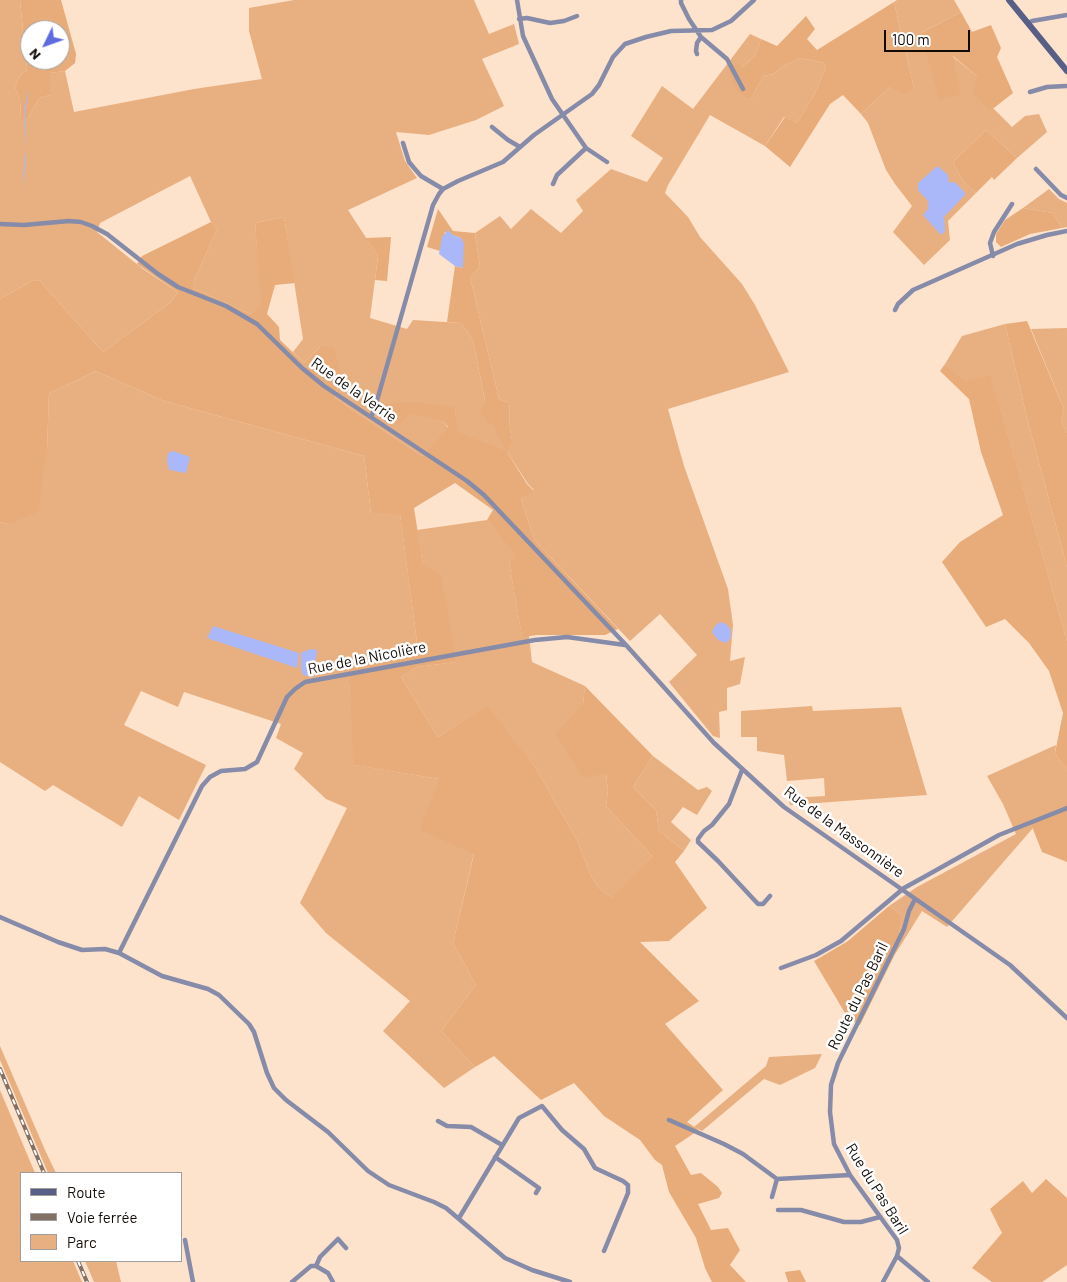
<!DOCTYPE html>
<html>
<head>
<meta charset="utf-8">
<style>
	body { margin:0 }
	#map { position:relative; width:1067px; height:1282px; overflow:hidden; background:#fde2cc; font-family:Barlow,sans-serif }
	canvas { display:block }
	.legend { position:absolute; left:20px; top:1172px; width:162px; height:90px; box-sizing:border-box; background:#fff; border:1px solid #a09d9b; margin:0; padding:6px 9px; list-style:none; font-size:15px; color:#120a04 }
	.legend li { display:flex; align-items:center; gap:10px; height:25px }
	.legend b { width:25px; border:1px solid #a09d9b }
	.north { position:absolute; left:20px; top:20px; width:50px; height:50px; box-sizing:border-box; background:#fff; border:1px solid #a09d9b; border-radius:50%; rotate:228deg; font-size:14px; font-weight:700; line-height:20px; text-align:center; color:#120a04 }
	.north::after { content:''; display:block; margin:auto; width:18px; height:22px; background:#5f6ae1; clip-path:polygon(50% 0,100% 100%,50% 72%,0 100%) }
	.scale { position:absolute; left:884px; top:30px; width:86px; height:22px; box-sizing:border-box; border:2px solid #120a04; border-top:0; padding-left:6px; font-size:15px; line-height:18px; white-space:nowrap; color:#120a04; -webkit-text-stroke:4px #fff; paint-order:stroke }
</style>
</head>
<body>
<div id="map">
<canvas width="1067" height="1282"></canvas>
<ul class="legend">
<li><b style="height:6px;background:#575f87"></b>Route</li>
<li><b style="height:6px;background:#827164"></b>Voie ferrée</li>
<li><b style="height:14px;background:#e8b080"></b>Parc</li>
</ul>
<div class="north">N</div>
<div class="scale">100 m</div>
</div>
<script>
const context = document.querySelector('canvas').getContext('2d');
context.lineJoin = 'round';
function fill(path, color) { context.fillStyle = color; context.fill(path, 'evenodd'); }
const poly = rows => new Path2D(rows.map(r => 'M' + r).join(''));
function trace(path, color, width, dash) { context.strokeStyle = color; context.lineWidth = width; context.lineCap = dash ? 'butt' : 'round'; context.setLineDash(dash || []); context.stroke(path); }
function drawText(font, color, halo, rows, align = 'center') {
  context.font = font + ' Barlow,sans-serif'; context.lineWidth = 5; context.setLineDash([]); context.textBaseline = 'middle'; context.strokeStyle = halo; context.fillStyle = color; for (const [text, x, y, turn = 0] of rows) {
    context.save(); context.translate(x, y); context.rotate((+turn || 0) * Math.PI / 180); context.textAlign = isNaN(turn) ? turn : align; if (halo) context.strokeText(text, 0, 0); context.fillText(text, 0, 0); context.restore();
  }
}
const green = poly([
	[0,0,20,0,27,70,19,77,15,87,20,100,21,118,28,118,39,98,50,95,50,73,65,71,74,112,194,89,262,79,249,31,249,8,294,0,474,0,489,34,514,24,519,44,482,59,504,106,476,120,429,135,396,132,405,161,417,178,348,210,378,256,370,318,407,329,413,320,461,323,473,340,485,401,493,426,512,440,510,429,509,403,499,399,470,277,480,267,475,233,500,216,511,229,531,209,561,233,583,211,576,200,611,169,647,182,663,158,631,136,662,86,693,109,750,34,761,39,755,56,742,67,751,99,763,76,773,74,785,65,801,58,824,63,826,67,814,95,797,123,784,117,765,146,710,115,668,185,665,193,688,217,700,237,742,284,755,305,789,372,668,409,684,466,728,589,733,625,730,661,745,657,740,684,727,688,727,710,719,712,720,738,713,736,669,682,697,655,660,614,630,641,535,541,521,499,534,490,528,484,507,452,456,431,455,407,410,413,444,422,448,428,422,456,335,398,341,375,320,347,304,363,293,352,303,339,284,217,255,223,262,305,250,314,193,288,193,283,217,229,211,222,190,176,100,223,97,232,143,269,178,292,171,302,103,352,39,280,32,281,0,299],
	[897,0,954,0,961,12,921,33,952,56,977,76,990,111,993,108,1012,127,1025,116,1039,114,1047,132,1017,158,986,130,953,162,962,180,976,193,948,221,950,240,924,265,893,232,912,206,895,184,886,170,868,123,861,114,890,87,914,88,894,2],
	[1049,189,1059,199,1067,203,1067,227,1062,228,1053,213,1023,208],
	[1005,324,1027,418,1067,567,1067,641,991,376,965,382,945,364,962,336],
	[1067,328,1067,433,1061,422,1064,409,1031,329],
	[95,371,164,401,364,456,371,513,400,513,418,650,348,666,355,765,439,779,474,853,453,943,476,985,441,1031,475,1067,444,1088,383,1031,410,1001,326,933,300,903,347,808,326,799,294,769,303,753,276,738,281,724,184,692,178,707,141,691,124,725,206,765,179,820,139,796,122,827,53,785,45,791,0,762,0,522,8,524,47,449,49,393,80,379],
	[487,520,517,556,509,562,522,636,529,636,532,662,585,686,583,704,606,773,608,791,606,806,652,856,613,899,600,889,592,878,577,840,535,767,486,706,438,737,401,677,417,667,456,662,423,565,417,530],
	[812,706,813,711,901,707,927,795,790,805,788,798,825,796,824,778,787,781,784,755,757,751,757,737,741,737,741,711],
	[1056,745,1055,753,1067,771,1067,809,1032,824,1033,828,947,927,922,911,894,956,903,916,889,906,917,887,1016,834,1003,804,987,776],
	[653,756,698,790,707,787,712,791,697,815,683,807,671,822,691,840,684,851,659,831,656,810,633,787],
	[0,1046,45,1150,56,1173,48,1173,0,1060],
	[822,1054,815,1068,780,1085,764,1079,702,1131,694,1127,766,1066,769,1057],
	[0,1090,35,1173,21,1173,21,1261,73,1261,82,1282,0,1282],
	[85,1261,116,1261,121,1282,94,1282]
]);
const forest = poly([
	[20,0,61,0,76,54,75,63,65,71,50,73,50,95,39,98,28,118,21,119,20,100,15,87,19,77,27,70],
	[30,30,60,30,60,60,30,60],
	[894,2,914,88,904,94,890,87,861,114,843,95,830,104,790,167,765,146,785,117,797,123,814,95,826,67,824,63,801,58,785,65,773,74,763,76,751,99,735,89,729,70,736,63,742,67,755,56,761,39,777,46,806,16,815,29,807,39,817,50],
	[961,12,972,32,991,25,1001,48,997,57,1013,93,990,111,973,93,977,76,953,56,960,94,939,100,921,33],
	[986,130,1017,158,994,180,992,177,976,193,962,180,953,162],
	[1023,208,1053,213,1062,228,1030,234,1001,247,996,242,996,234,1005,220],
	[438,209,453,231,475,233,480,267,470,277,499,399,509,403,510,429,512,440,507,452,527,484,534,491,521,499,535,541,618,629,605,635,537,635,522,637,509,562,516,556,487,520,493,510,455,483,414,508,423,565,441,574,456,662,417,667,401,677,438,737,487,705,535,767,577,840,592,878,600,889,612,898,652,856,606,806,608,791,606,773,583,778,555,734,583,704,585,686,653,756,633,787,656,810,659,831,684,851,675,862,707,908,669,941,640,942,699,1001,665,1024,723,1090,687,1122,699,1130,675,1146,691,1175,701,1173,718,1187,722,1193,719,1198,698,1204,711,1230,728,1228,740,1250,730,1265,746,1282,712,1282,705,1268,696,1238,669,1192,662,1165,655,1160,640,1140,604,1116,574,1083,541,1100,494,1056,475,1067,441,1031,476,985,453,943,474,854,420,830,439,779,354,765,348,666,418,650,400,514,371,513,364,456,164,401,95,371,80,379,49,393,47,449,38,512,8,524,0,522,0,299,32,281,39,280,103,352,171,302,178,292,137,264,142,256,211,222,217,229,193,283,193,288,250,314,261,305,255,223,284,217,295,283,275,285,267,314,279,327,280,340,304,363,320,347,334,348,341,375,335,398,422,456,448,427,444,422,410,414,399,425,384,415,383,404,409,402,455,407,457,431,506,451,493,426,488,423,480,412,485,401,473,340,461,323,447,322,455,266,463,268,461,238,445,232,440,251,427,247],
	[391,237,387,281,375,280,378,256,366,238],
	[1027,321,1064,409,1061,422,1067,433,1067,567,1027,418,1005,324],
	[945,364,965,381,991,375,1067,641,1067,771,1055,753,1063,713,1049,671,1029,643,1005,619,986,627,942,562,960,542,1003,515,981,452,969,399,940,371],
	[1067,809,1067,862,1042,852,1031,824],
	[889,906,903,916,894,956,860,1025,848,1018,814,961,848,941],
	[1046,1179,1067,1198,1067,1265,1042,1282,992,1282,972,1268,1002,1233,990,1209,1023,1181,1032,1193],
	[800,1270,806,1282,788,1282,785,1272]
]);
const water = poly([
	[44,60,29,91,25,111,26,127,24,152,26,157,24,176,25,189,23,195,25,222,23,195,25,188,23,175,25,157,24,152,25,128,24,109,28,93],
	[936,167,939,167,948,175,949,182,956,183,965,193,965,195,944,217,945,231,941,235,923,215,928,209,928,201,918,190,918,183],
	[448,230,453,235,461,238,464,243,463,268,455,266,439,254,442,237],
	[173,451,190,457,186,473,169,470,167,460,168,453],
	[720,622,726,624,731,630,731,638,726,643,718,640,712,632,715,626],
	[213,626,299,653,297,668,207,638],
	[310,649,317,650,313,677,303,675,301,669,301,653]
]);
const street = poly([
	[517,0,523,36,552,99,586,148,607,162],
	[681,0,681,3,689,19,701,37,727,59,743,89],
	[519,19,527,18,550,23,564,21,577,16],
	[1028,23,1032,21,1067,15],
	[697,54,696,51,697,43,701,37],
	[1030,92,1047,87,1066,86],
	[492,127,508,140,520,147],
	[403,143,409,162,414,168,421,176,443,189],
	[1036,169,1061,195,1067,198],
	[553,184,557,175,586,148],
	[0,224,24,225,69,221,81,222,92,226,107,234,158,274,178,287,226,306,257,324,302,368,324,386,467,481,484,495,626,645,714,743,784,807,1010,965,1067,1018],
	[993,256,990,243,994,232,1012,204],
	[895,310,898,304,913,290,1017,244,1047,235,1067,231],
	[371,417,376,404,433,205,439,194,443,189,458,181,503,162,534,135,592,94,599,85,613,57,625,44,646,37,671,31,712,30,731,21,754,0],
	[742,770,729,804,712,825,704,831,698,839,698,842,718,861,758,904,763,904,770,896],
	[0,917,58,942,82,950,105,949,119,953,162,976,208,989,219,995,249,1024,254,1032,267,1073,274,1088,286,1100,328,1132,368,1171,389,1185,434,1202,446,1208,505,1258,532,1270,570,1282],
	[119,953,202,786,210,777,221,771,245,769,257,762,287,697,295,689,305,682,535,640,567,637,625,645],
	[781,968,816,955,841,941,904,888,924,877,999,835,1067,808],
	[669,1120,724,1144,743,1154,777,1179],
	[438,1121,447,1126,471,1127,502,1145],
	[495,1157,539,1188,536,1193],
	[772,1197,777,1179,850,1175],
	[778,1210,801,1210,844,1222,861,1222,880,1217],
	[459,1218,519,1118,542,1106,562,1130,584,1149,595,1168,623,1181,628,1185,628,1193,604,1251],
	[185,1240,193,1282],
	[897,1256,928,1282],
	[316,1266,320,1257,338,1239,346,1248],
	[292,1282,311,1266,316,1266,328,1273,333,1282],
	[883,1282,897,1256,899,1248,897,1240,850,1175,834,1144,830,1112,831,1085,838,1063,904,929,909,911,915,899]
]);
const secondary = poly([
	[1009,0,1067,71]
]);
const rail = poly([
	[0,1069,44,1173],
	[78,1261,87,1282]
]);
const streetNames = [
	["Rue de la Verrie",354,390,35],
	["Rue de la Nicolière",367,658,-11],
	["Rue de la Massonnière",844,832,36],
	["Route du Pas Baril",858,996,-64],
	["Rue du Pas Baril",877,1189,58]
];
fill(green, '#e8b080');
fill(forest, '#e7ac79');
fill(water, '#aab7f9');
trace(street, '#858ba8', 4.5);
trace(secondary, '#575f87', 6);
trace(rail, '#827164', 4);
trace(rail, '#fff', 2, [5.5]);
drawText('15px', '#120a04', '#fff', streetNames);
</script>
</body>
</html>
